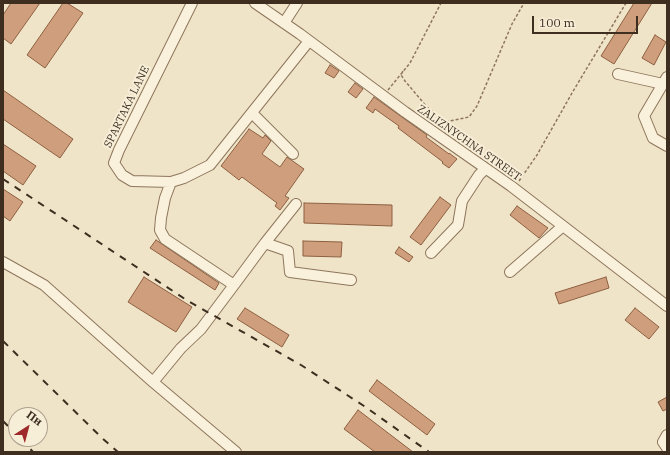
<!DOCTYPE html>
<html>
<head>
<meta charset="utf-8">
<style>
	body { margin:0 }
	#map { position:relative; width:670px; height:455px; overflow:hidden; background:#f0e4c8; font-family:"IBM Plex Serif",serif }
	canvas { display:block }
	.frame { position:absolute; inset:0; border:4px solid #3d2e20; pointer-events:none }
	.north { position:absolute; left:8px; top:407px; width:40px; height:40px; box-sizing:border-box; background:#f7eed8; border:1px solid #ada18e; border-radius:50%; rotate:36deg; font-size:11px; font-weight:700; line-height:16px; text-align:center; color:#3d2e20 }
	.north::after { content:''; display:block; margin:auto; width:14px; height:18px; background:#9e2a2b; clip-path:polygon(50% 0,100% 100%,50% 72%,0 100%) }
	.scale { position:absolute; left:532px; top:16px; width:106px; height:18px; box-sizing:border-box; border:2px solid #3d2e20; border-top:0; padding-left:5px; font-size:12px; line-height:14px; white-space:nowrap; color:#3d2e20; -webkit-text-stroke:3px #f7eed8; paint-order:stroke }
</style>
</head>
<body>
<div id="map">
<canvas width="670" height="455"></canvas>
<div class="frame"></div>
<div class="north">Пн</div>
<div class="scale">100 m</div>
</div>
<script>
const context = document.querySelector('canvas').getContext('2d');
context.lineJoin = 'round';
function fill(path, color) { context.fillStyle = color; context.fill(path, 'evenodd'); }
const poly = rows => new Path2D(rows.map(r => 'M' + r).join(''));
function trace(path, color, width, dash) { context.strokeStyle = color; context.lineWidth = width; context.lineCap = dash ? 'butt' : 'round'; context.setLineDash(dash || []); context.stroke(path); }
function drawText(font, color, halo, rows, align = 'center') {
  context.font = font + ' "IBM Plex Serif",serif'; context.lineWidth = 4; context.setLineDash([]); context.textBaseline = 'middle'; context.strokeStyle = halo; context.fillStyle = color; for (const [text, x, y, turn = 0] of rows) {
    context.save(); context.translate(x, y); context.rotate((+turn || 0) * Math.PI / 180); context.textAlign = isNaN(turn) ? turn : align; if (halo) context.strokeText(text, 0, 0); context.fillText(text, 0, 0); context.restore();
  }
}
const building = poly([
	[11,3,40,3,11,44,3,38,3,15,11,3],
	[63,3,67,3,83,13,45,68,27,55,63,3],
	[634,3,652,3,614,64,601,56,634,3],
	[655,35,666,42,654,65,642,58,655,35],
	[330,65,339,71,334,78,325,73,330,65],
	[355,83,363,89,356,98,348,92,355,83],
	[3,90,73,139,60,158,3,119,3,90],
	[374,97,427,135,426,137,449,154,449,153,457,159,449,168,442,163,443,162,398,128,399,126,375,109,373,113,366,108,374,97],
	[249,129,263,138,265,135,271,141,262,154,280,167,287,157,304,169,285,196,289,198,280,210,275,206,277,203,242,177,239,180,221,166,249,129],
	[3,144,36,166,23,185,3,171,3,144],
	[3,189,23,202,10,221,3,216,3,189],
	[440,197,451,205,421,245,410,237,440,197],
	[304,203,392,205,392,226,304,223,304,203],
	[517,206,548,228,539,238,510,215,517,206],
	[156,240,219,283,215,290,150,248,156,240],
	[303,241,342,242,341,257,303,256,303,241],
	[399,247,413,257,409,262,395,253,399,247],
	[144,277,192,307,176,332,128,302,144,277],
	[606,277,609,288,559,304,555,293,606,277],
	[245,308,289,335,282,347,237,319,245,308],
	[635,308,659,327,649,339,625,320,635,308],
	[377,380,435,424,427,435,369,391,377,380],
	[667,397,667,409,663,411,658,402,667,397],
	[358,410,413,452,375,452,344,429,358,410]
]);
const path = poly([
	[403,71,401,75,405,81,427,107,445,122,469,117,477,106,512,24,524,3],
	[388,90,410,63,441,3],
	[519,181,537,155,572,93,626,3]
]);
const minor = poly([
	[192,3,119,150,114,163,122,175,132,181,171,182,184,178,210,165,309,41],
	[255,3,300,34,405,112,511,186,667,306],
	[284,23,297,3],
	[618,74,663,84],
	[667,77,644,116,653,138,667,146],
	[252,113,293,154],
	[171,182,165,198,161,218,160,230,165,239,234,285,201,329,181,348,153,382,236,452],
	[265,243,288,251,290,272,351,280],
	[431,253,458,225,462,201,479,175,485,169],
	[3,262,44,285,153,382],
	[510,272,563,226],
	[234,285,265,243,296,204],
	[667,435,663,442,667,448]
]);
const rail = poly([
	[3,179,188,301,301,365,364,406,429,452],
	[3,341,102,438,118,452],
	[3,421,16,434],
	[21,439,33,452]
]);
const streetNames = [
	["SPARTAKA LANE",127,107,-64],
	["ZALIZNYCHNA STREET",469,143,35]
];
fill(building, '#cf9f7d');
trace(building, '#8d5f41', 1);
trace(minor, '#8d765c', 12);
trace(path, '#8d765c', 1.5, [3, 2]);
trace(minor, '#faf1dc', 10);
trace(rail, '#3d2e20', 2, [7, 7]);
drawText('11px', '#3d2e20', '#f7eed8', streetNames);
</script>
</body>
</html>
